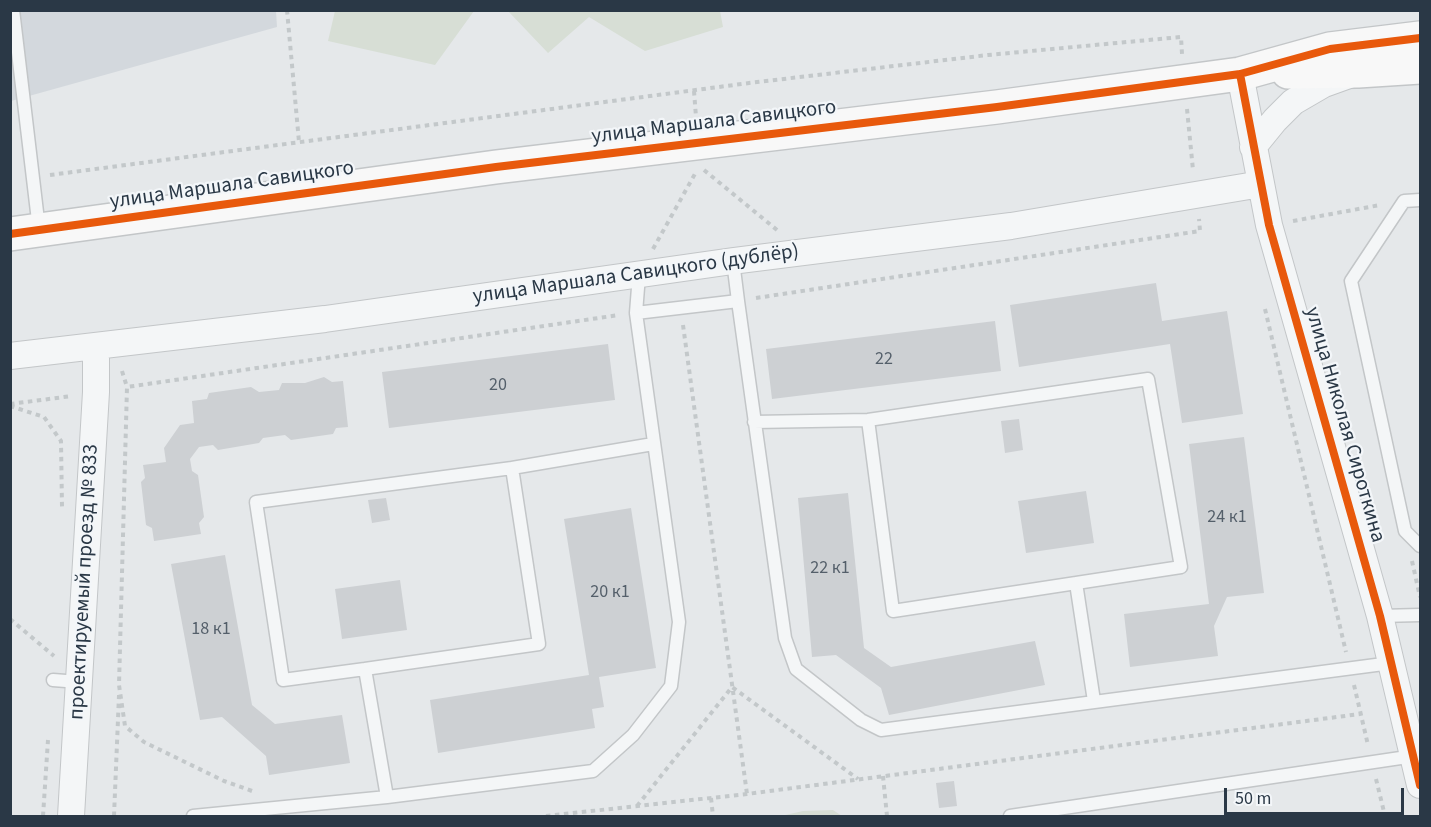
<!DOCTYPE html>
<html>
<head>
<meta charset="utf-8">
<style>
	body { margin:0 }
	#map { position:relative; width:1431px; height:827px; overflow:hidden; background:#e5e8ea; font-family:"Source Sans 3",sans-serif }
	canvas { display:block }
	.frame { position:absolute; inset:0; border:12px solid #2a3846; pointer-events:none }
	.scale { position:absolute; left:1224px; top:788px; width:180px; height:27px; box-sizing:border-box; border:3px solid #2a3846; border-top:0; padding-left:8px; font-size:18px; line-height:21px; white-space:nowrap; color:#2a3846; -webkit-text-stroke:4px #f3f6f9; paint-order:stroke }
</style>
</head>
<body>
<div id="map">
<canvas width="1431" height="827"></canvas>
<div class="frame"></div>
<div class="scale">50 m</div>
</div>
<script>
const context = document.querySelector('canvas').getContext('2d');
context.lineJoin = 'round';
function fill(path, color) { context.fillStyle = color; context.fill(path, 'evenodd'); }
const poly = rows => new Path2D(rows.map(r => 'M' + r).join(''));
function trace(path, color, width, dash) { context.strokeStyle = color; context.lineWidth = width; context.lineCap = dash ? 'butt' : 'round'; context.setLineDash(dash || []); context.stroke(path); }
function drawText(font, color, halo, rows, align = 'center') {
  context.font = font + ' "Source Sans 3",sans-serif'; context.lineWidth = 4.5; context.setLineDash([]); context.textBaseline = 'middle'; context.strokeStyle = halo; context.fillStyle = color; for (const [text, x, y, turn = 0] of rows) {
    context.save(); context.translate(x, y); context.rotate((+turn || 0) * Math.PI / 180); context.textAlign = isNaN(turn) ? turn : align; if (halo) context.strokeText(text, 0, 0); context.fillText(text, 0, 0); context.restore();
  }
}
const built = poly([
	[11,11,276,11,277,27,11,101]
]);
const green = poly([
	[335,11,335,10,474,11,435,65,328,41],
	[508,11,720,11,723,27,645,51,589,17,548,53],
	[833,810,842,816,781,816,803,811]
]);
const building = poly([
	[1156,283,1162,321,1227,311,1243,414,1182,423,1170,344,1019,367,1010,305],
	[995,321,1001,371,772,399,766,349],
	[608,344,615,400,389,428,382,372],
	[324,377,332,382,343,381,348,427,336,428,333,434,291,440,285,435,263,438,259,443,218,450,213,445,199,447,190,459,192,471,198,475,204,517,199,523,201,534,154,541,152,528,146,525,141,482,145,478,143,465,166,462,164,448,180,425,194,423,192,401,207,399,209,393,251,387,259,392,279,390,282,383,305,383],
	[1019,419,1023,450,1005,453,1001,421],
	[1244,437,1264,593,1227,597,1214,626,1218,656,1130,667,1124,614,1209,604,1189,444],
	[1086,491,1094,543,1026,553,1018,501],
	[848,493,864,648,891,667,1035,641,1045,685,889,715,881,688,836,655,812,657,798,498],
	[386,498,390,520,372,523,368,500],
	[631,508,656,668,599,677,604,707,592,709,595,728,438,753,430,700,589,675,564,519],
	[225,555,252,705,275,724,342,715,350,763,269,775,266,756,222,717,200,720,171,564],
	[400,580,407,630,342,639,335,589],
	[954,781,957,806,939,808,936,783]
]);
const path = poly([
	[287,10,299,142],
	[694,91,696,117],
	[1187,109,1193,170],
	[704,170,777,230],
	[50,175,749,83,988,55,1181,37,1182,54],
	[1293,221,1380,205],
	[653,249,696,172],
	[756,298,1200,231,1199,219],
	[1265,309,1346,652],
	[683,325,747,794],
	[122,371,127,387],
	[10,404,72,396],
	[10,406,44,417,61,441,62,507],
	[1412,561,1420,597],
	[10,619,54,656],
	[1354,685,1368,745],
	[883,776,887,816],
	[1376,779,1385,816],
	[252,791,224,781,144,742,125,726,119,685,127,387,619,315],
	[711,798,713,816],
	[637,806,732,687,858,779],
	[43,816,48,740],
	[114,816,119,695],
	[546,816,747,794,1360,714]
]);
const lane = poly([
	[13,10,39,229],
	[1420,200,1404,201,1351,281,1405,531,1420,546],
	[639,275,636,313,738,301,733,261],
	[738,301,785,638,796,669,861,720,881,730,1391,663],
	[754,422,868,420,1148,379,1181,567,893,611,868,420],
	[512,468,653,444],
	[1076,583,1094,701],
	[1380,616,1420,615],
	[365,669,539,644,512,468,256,502,283,680,365,669,387,797],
	[53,680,79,682],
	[193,816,387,797,593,771,633,735,671,686,679,622,636,313],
	[1010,816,1414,756]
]);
const street = poly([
	[1240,74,1269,225,1380,616,1420,785],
	[1253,147,1275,120,1293,102,1324,84,1349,75],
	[10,356,325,319,733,261,1011,226,1261,184],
	[71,816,96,392,96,347]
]);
const secondary = poly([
	[1288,72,1358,71,1420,67],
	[10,234,496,167,997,107,1240,74,1330,49,1420,38]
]);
const cycleway = poly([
	[1240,74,1269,225,1380,616,1420,785],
	[10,234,496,167,997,107,1240,74,1330,49,1420,38]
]);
const numberNames = [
	["22",884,360],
	["20",498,386],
	["24 к1",1227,518],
	["22 к1",830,569],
	["20 к1",610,593],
	["18 к1",211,630]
];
const streetNames = [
	["улица Маршала Савицкого",714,123,-7],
	["улица Маршала Савицкого",232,186,-8],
	["улица Маршала Савицкого (дублёр)",636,275,-8],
	["улица Николая Сироткина",1344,425,74],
	["проектируемый проезд № 833",85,582,-87]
];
fill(built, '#d3d8dd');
fill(green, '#d7ded5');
fill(building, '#cdd0d3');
trace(lane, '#c3c6c8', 15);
trace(street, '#c3c6c8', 28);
trace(secondary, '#c3c6c8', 36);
trace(path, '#c3c8ca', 4, [4.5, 4.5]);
trace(lane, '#f4f6f7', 12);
trace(street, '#f4f6f7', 26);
trace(secondary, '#f8f8f8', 33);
trace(cycleway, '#e8590c', 8);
drawText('18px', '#545f6a', null, numberNames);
drawText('21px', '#2a3846', '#f3f6f9', streetNames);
</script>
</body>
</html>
